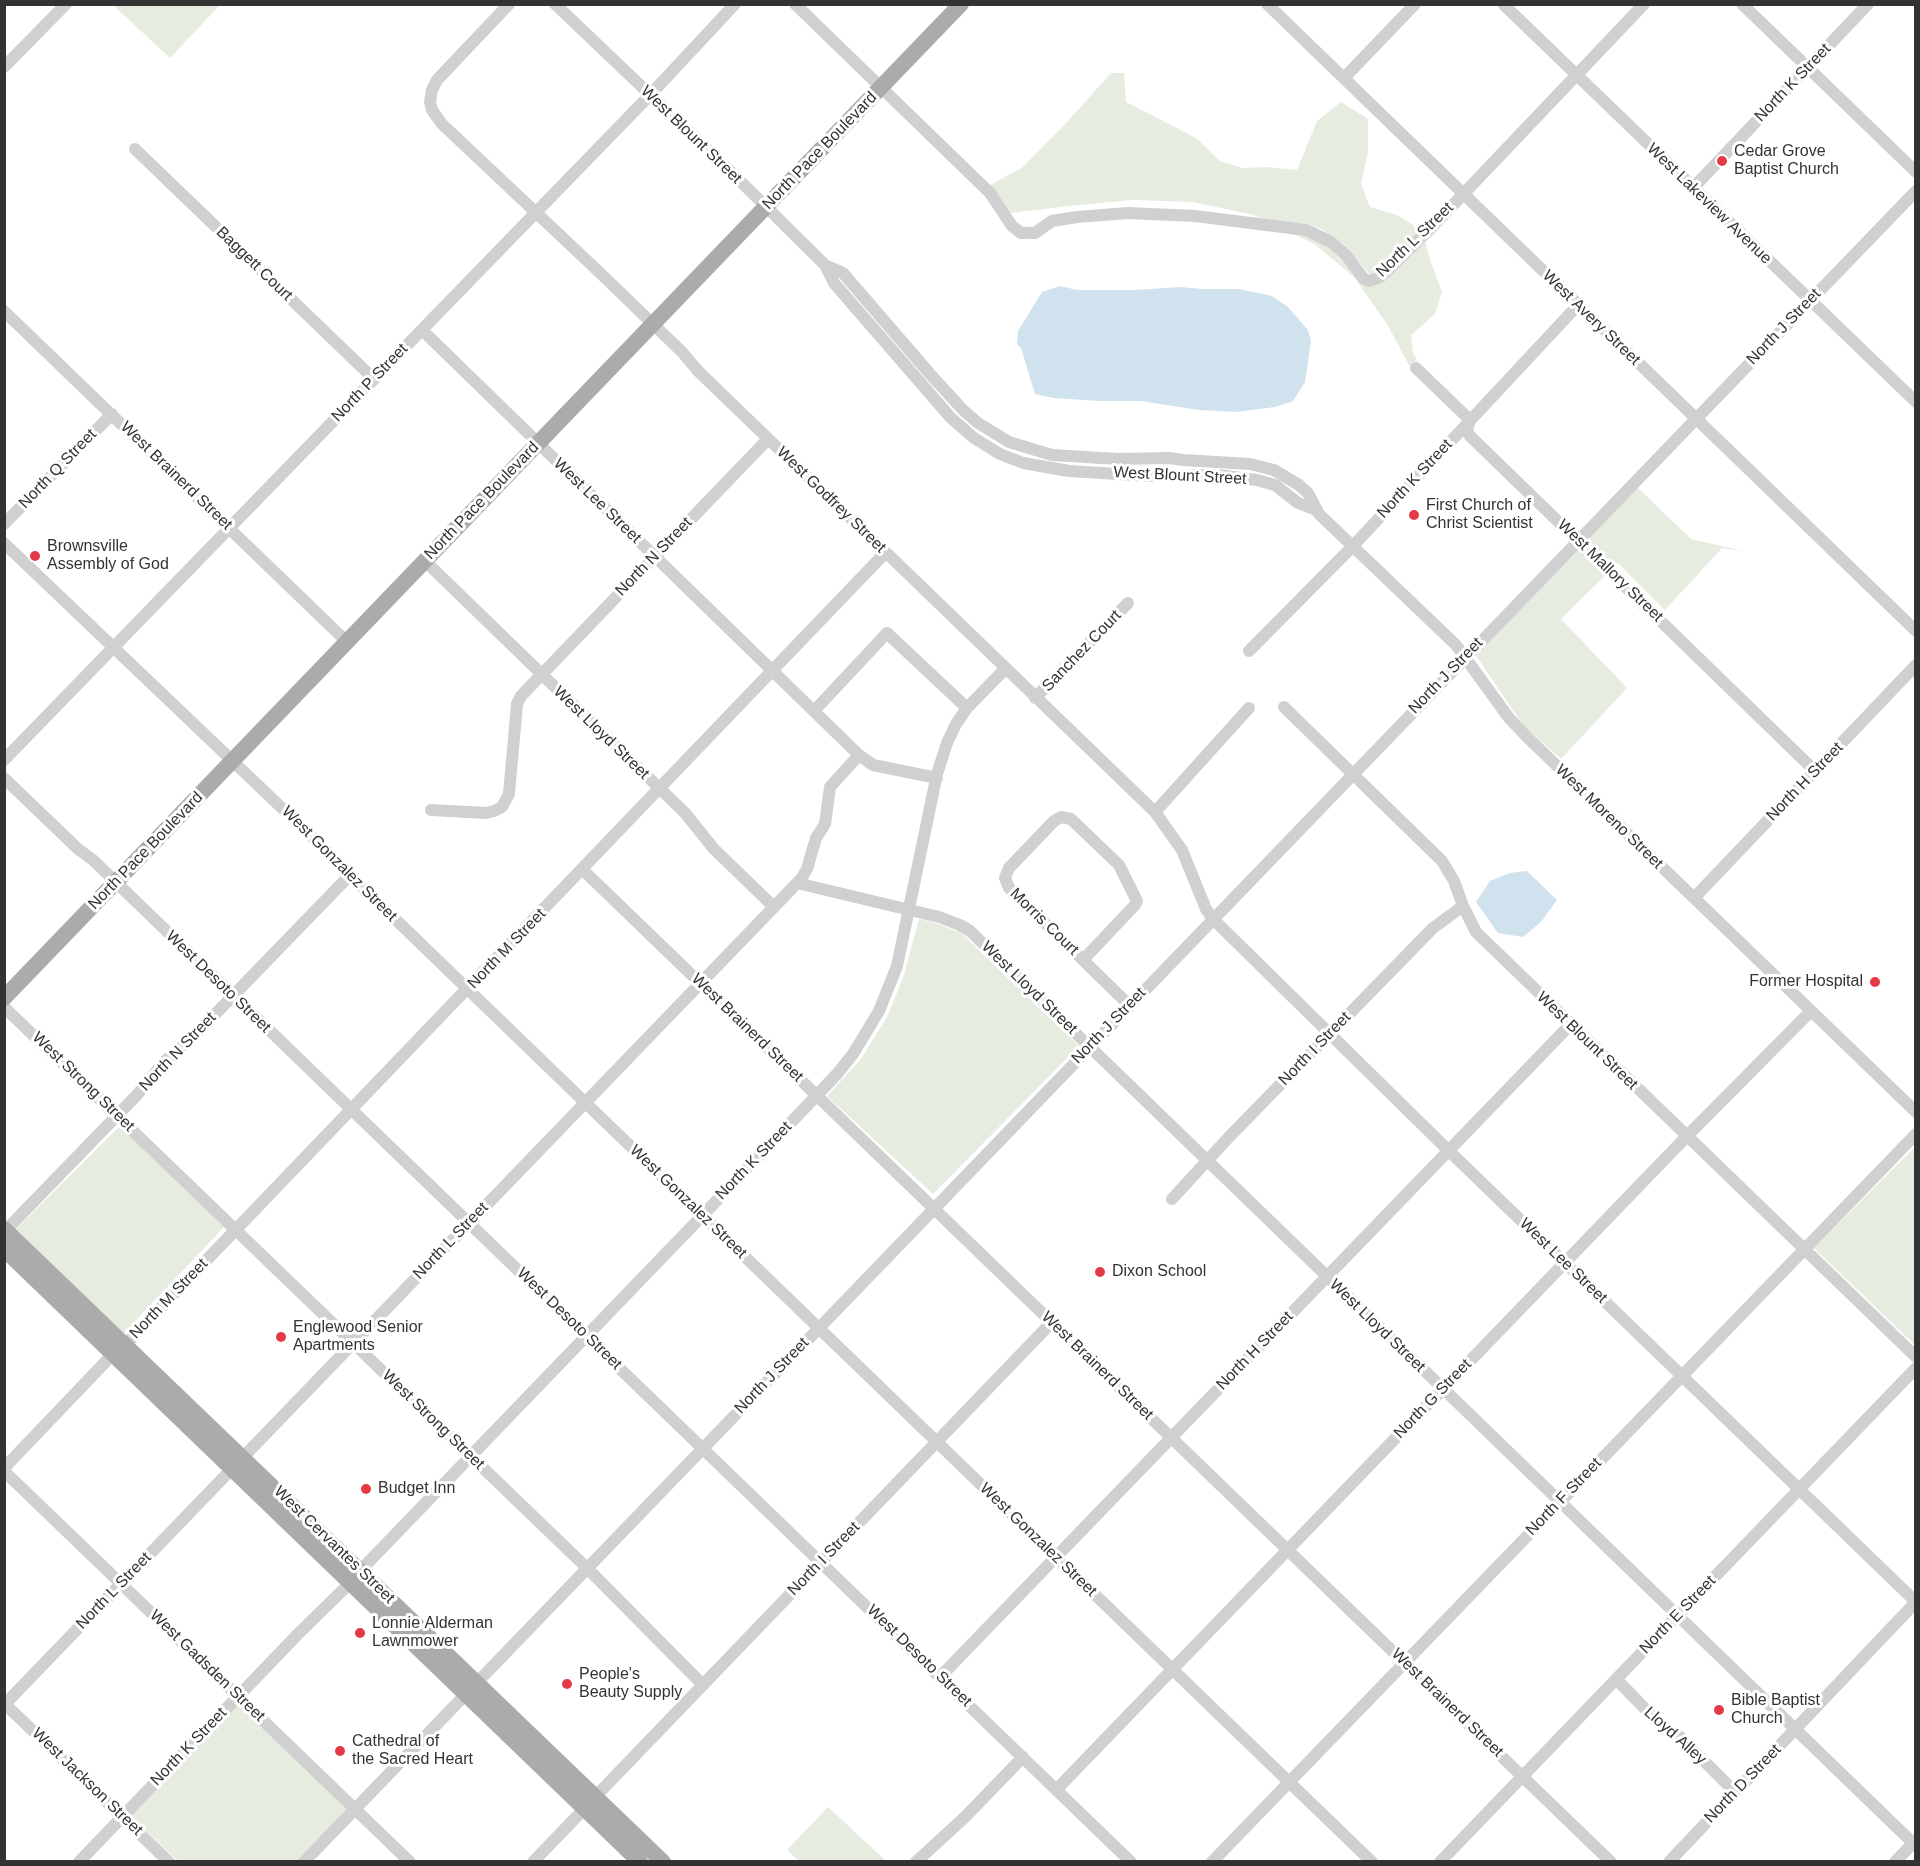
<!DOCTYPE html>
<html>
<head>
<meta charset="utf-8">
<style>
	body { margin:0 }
	#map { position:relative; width:1920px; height:1866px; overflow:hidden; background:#fff; font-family:Arial,sans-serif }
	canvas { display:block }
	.frame { position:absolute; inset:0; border:6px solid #333; pointer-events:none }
</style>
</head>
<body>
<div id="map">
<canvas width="1920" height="1866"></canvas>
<div class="frame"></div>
</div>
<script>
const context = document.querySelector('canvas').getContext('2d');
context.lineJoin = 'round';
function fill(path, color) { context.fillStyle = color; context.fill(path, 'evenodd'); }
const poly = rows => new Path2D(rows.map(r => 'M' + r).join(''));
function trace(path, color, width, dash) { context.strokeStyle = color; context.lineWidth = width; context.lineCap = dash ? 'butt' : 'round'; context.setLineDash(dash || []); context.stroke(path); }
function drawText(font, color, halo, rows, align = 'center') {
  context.font = font + ' Arial,sans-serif'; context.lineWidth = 6; context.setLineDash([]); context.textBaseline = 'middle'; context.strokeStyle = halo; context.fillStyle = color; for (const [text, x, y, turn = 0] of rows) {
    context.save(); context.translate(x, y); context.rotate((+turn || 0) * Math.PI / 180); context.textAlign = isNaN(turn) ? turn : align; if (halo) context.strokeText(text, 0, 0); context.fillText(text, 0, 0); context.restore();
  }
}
const green = poly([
	[113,5,220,5,170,58],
	[1111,73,1124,73,1126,102,1196,138,1220,161,1242,168,1266,167,1297,170,1317,121,1341,102,1368,119,1368,152,1361,184,1370,207,1397,215,1412,224,1419,233,1380,270,1370,275,1346,246,1321,229,1307,224,1262,219,1254,215,1193,202,1133,200,1068,206,1011,213,990,185,1023,167,1068,121],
	[1294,234,1304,235,1328,246,1368,286,1381,283,1425,241,1430,260,1442,292,1435,314,1411,335,1413,353,1418,362,1416,360,1412,365,1409,365,1387,324,1354,277,1316,245],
	[1637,487,1691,539,1744,551,1722,548,1665,610,1618,563,1561,619,1627,688,1561,759,1523,725,1477,657,1479,648],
	[919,919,935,923,961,933,1079,1046,933,1194,827,1096,861,1059,887,1017,903,978],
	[120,1126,224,1227,124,1333,14,1231],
	[1915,1147,1915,1345,1814,1248],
	[238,1704,347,1809,297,1862,178,1861,130,1816],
	[828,1807,886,1861,799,1861,787,1850]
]);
const water = poly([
	[1060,286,1077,290,1135,290,1180,287,1202,289,1239,289,1272,296,1288,307,1308,330,1311,341,1305,382,1293,401,1275,407,1235,412,1199,410,1141,401,1099,401,1054,398,1035,394,1021,348,1017,344,1018,331,1042,292],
	[1527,871,1557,900,1541,922,1523,937,1498,933,1476,902,1490,881,1509,873]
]);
const minor = poly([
	[509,4,437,80,432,90,430,102,432,110,442,124,598,271,682,352,698,371,1155,812,1182,850,1206,909,1213,919,1448,1150,1916,1602],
	[555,4,727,168,825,265,843,273,930,374,964,411,978,423,1009,442,1052,455,1118,459,1169,458,1183,460,1250,464,1274,470,1299,485,1308,493,1319,514,1456,645,1509,718,1526,736,1916,1112],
	[795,4,990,193,1012,226,1021,233,1035,233,1052,221,1077,217,1128,213,1195,216,1306,230,1331,242,1346,255,1364,279,1369,281,1378,278,1384,274,1431,228,1644,4],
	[1267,4,1916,631],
	[1503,4,1916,402],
	[1742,4,1916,172],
	[4,67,66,4],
	[1344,78,1415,4],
	[135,149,374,379],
	[1693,188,1868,4],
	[825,265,834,283,951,418,974,438,1000,454,1023,463,1069,471,1150,476,1218,475,1257,480,1275,485,1298,503,1316,510],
	[4,311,347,642],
	[422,330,859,755,873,765,937,778],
	[1416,368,1470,420,1467,431,1470,436,1815,771],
	[4,524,112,414],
	[4,543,328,852,364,889,1372,1862],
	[425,561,685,813,714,849,774,907],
	[1249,651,1353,546,1578,305],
	[1035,698,1128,603],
	[1284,707,1442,861,1454,881,1463,906,1476,932,1916,1357],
	[814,711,887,633,967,708],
	[4,760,650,95,735,4],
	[4,778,78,849,93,860,1131,1862],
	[431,810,486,813,494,811,502,807,509,794,517,704,521,696,768,439],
	[1155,812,1249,708],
	[1061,817,1071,819,1119,865,1137,901,1135,905,1083,960,1009,888,1005,878,1009,868,1054,821,1061,817],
	[583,870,1611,1862],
	[797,883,939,917,960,925,970,931,1916,1846],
	[1694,898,1916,665],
	[1083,960,1129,1005],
	[4,1007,587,1568,703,1685],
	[1172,1199,1229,1137,1433,928,1463,906],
	[6,1230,136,1096,165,1061,194,1036,350,875],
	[126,1344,885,553],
	[4,1468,113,1354],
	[4,1471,410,1862],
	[360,1571,702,1216,837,1074,853,1054,879,1011,897,966,937,774,947,743,956,724,967,708,1005,669],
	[940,1677,1570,1025],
	[1616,1679,1665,1729,1680,1737,1735,1792],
	[4,1703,169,1862],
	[4,1705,801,879,807,869,816,838,825,824,830,787,859,755],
	[1057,1789,1687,1136,1811,1011],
	[596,1796,1052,1322],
	[79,1862,298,1634,350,1583],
	[304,1862,1916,191],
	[533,1862,585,1808],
	[916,1862,965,1817,1023,1757],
	[1212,1862,1916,1134],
	[1440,1862,1916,1368],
	[1669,1862,1916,1602],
	[1895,1862,1916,1840]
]);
const major = poly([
	[4,998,961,4],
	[4,1229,663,1862],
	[4,1249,640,1862]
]);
const markers = [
	[1722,161,6,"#e63946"],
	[1414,515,6,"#e63946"],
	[35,556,6,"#e63946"],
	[1875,982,6,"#e63946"],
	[1100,1272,6,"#e63946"],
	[281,1337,6,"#e63946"],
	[366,1489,6,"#e63946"],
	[360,1633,6,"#e63946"],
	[567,1684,6,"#e63946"],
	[1719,1710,6,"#e63946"],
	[340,1751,6,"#e63946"]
];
const streetNames = [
	["North K Street",1793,83,-46],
	["West Blount Street",691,135,44],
	["North Pace Boulevard",820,151,-46],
	["West Lakeview Avenue",1709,204,44],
	["North L Street",1415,240,-44],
	["Baggett Court",254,264,44],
	["West Avery Street",1591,318,44],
	["North J Street",1784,327,-46],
	["North P Street",370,383,-46],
	["North Q Street",58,469,-46],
	["West Brainerd Street",176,476,44],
	["West Blount Street",1180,476,3],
	["North K Street",1415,479,-47],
	["West Godfrey Street",831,500,44],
	["North Pace Boulevard",482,501,-46],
	["West Lee Street",597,501,44],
	["North N Street",654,557,-46],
	["West Mallory Street",1610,571,44],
	["Sanchez Court",1082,651,-46],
	["North J Street",1446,676,-46],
	["West Lloyd Street",601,733,44],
	["North H Street",1805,782,-46],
	["West Moreno Street",1609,817,44],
	["North Pace Boulevard",146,851,-46],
	["West Gonzalez Street",339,864,45],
	["Morris Court",1044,922,44],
	["North M Street",507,949,-46],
	["West Desoto Street",218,982,44],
	["West Lloyd Street",1029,988,44],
	["North J Street",1109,1026,-46],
	["West Brainerd Street",747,1028,44],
	["West Blount Street",1587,1041,44],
	["North I Street",1315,1049,-46],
	["North N Street",178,1052,-46],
	["West Strong Street",83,1082,44],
	["North K Street",754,1161,-46],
	["West Gonzalez Street",688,1202,44],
	["North L Street",451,1241,-46],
	["West Lee Street",1563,1261,44],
	["North M Street",169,1299,-46],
	["West Desoto Street",569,1319,44],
	["West Lloyd Street",1377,1326,44],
	["North H Street",1255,1351,-46],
	["West Brainerd Street",1097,1366,44],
	["North J Street",772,1376,-46],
	["North G Street",1433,1399,-46],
	["West Strong Street",433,1420,44],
	["North F Street",1564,1497,-46],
	["West Gonzalez Street",1038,1540,44],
	["West Cervantes Street",334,1545,44],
	["North I Street",824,1559,-46],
	["North L Street",114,1591,-46],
	["North E Street",1678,1615,-46],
	["West Desoto Street",919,1656,44],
	["West Gadsden Street",207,1666,44],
	["West Brainerd Street",1447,1703,44],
	["Lloyd Alley",1675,1736,42],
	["North K Street",189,1747,-46],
	["West Jackson Street",87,1782,44],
	["North D Street",1743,1784,-46]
];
const poiNames = [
	["Cedar Grove",1734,152],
	["Baptist Church",1734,170],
	["First Church of",1426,506],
	["Christ Scientist",1426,524],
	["Brownsville",47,547],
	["Assembly of God",47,565],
	["Former Hospital",1863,982,"right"],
	["Dixon School",1112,1272],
	["Englewood Senior",293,1328],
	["Apartments",293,1346],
	["Budget Inn",378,1489],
	["Lonnie Alderman",372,1624],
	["Lawnmower",372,1642],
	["People's",579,1675],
	["Beauty Supply",579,1693],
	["Bible Baptist",1731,1701],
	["Church",1731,1719],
	["Cathedral of",352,1742],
	["the Sacred Heart",352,1760]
];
fill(green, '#e6ecdf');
fill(water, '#cfe2ee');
trace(minor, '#d0d0d0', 12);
trace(major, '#ababab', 16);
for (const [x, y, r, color] of markers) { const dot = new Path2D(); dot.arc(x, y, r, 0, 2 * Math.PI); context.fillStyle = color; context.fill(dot); trace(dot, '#fff', 2); }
drawText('16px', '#333', '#fff', streetNames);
drawText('16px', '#333', '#fff', poiNames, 'left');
</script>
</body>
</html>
